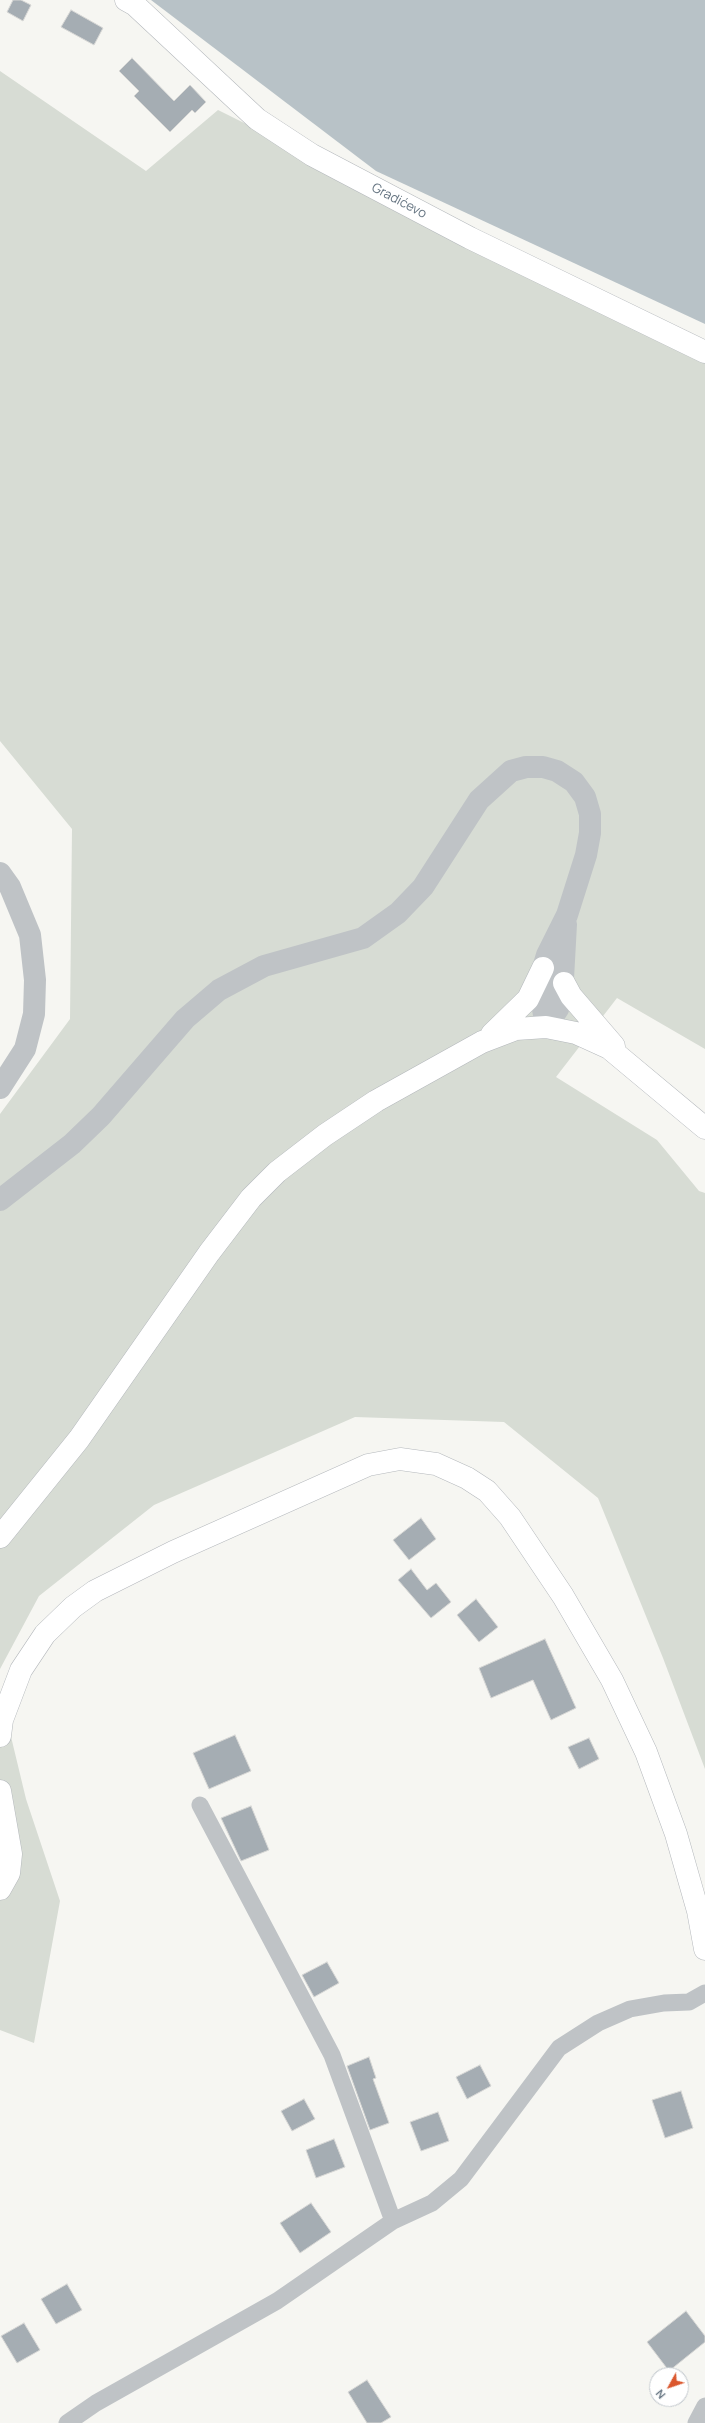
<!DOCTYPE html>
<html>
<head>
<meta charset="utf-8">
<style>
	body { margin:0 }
	#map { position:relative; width:705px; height:2423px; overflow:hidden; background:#f6f6f2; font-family:Manrope,sans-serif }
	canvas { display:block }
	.north { position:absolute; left:649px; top:2367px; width:40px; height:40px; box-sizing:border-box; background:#fff; border:1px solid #c2c8cd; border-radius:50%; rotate:230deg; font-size:11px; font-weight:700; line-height:16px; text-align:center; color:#667582 }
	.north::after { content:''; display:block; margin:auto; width:14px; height:18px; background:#db572d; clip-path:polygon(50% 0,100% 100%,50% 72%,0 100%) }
</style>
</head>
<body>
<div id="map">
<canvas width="705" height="2423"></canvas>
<div class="north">N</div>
</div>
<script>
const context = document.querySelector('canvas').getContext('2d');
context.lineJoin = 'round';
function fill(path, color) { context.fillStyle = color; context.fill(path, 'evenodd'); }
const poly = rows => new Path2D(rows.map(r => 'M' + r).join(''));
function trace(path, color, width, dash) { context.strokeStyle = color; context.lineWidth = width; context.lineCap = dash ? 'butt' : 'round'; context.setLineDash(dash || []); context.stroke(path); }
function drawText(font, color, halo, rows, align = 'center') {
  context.font = font + ' Manrope,sans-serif'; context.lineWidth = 4; context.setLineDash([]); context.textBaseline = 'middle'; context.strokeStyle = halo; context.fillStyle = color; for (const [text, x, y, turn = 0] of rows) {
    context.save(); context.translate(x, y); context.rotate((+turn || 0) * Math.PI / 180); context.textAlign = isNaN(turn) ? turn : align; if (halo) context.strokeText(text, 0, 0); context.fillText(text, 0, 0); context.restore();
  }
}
const green = poly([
	[0,71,146,171,218,110,705,352,705,1049,617,998,556,1077,657,1140,699,1191,705,1193,705,1769,663,1658,598,1498,504,1422,355,1417,154,1505,39,1596,0,1669,0,1114,70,1019,72,829,0,741],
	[0,1691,26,1799,60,1901,34,2043,0,2030]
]);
const water = poly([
	[151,0,705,0,705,324,376,171]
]);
const building = poly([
	[13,0,21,0,31,5,23,21,7,12,13,0],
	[71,10,103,28,94,45,61,27,71,10],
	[132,58,174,101,190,85,206,102,195,113,192,110,170,132,134,96,139,91,119,71,132,58],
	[421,1518,436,1539,409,1560,393,1540,421,1518],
	[411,1569,427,1590,436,1583,451,1602,431,1618,398,1580,411,1569],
	[476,1599,498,1627,479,1642,457,1615,476,1599],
	[545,1639,576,1708,551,1720,533,1680,491,1698,479,1668,545,1639],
	[235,1735,251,1771,209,1789,193,1753,235,1735],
	[589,1738,599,1759,579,1769,568,1747,589,1738],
	[251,1806,269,1850,241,1861,221,1818,251,1806],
	[327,1962,339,1983,314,1997,302,1975,327,1962],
	[369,2057,376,2078,373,2079,389,2123,370,2130,347,2066,369,2057],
	[480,2065,491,2086,467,2099,456,2077,480,2065],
	[681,2091,693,2128,665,2138,652,2100,681,2091],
	[304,2099,315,2119,292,2131,281,2111,304,2099],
	[438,2112,449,2141,421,2151,410,2122,438,2112],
	[334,2139,345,2167,316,2178,306,2150,334,2139],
	[311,2203,331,2232,300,2253,280,2223,311,2203],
	[67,2284,82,2310,56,2324,41,2299,67,2284],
	[686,2311,705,2336,705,2342,669,2371,647,2342,686,2311],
	[24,2323,40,2350,17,2363,1,2336,24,2323],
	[367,2380,391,2417,381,2423,367,2423,348,2392,367,2380]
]);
const minor = poly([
	[200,1805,332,2055,393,2221],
	[67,2423,96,2403,277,2301,393,2221,432,2203,461,2179,559,2048,598,2023,630,2009,664,2003,689,2002,705,1993],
	[696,2423,705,2406]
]);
const tertiary = poly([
	[0,873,10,887,30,935,35,980,34,1014,25,1049,0,1088],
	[546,1027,558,1009,562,997,566,924],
	[0,1200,72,1144,101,1116,185,1019,219,990,264,966,363,938,398,913,423,887,479,800,511,771,526,767,543,767,557,771,574,782,585,797,590,814,590,833,586,855,567,915,547,955,543,968,541,997,546,1027]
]);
const secondary = poly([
	[126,0,135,5,257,119,312,155,470,238,705,352],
	[564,983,571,996,614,1046],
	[492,1034,528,999,543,968],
	[0,1537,79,1439,209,1253,251,1198,277,1172,325,1135,376,1101,482,1042,516,1029,546,1027,576,1033,609,1048,705,1128],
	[0,1736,2,1720,21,1670,45,1634,73,1607,95,1591,173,1552,368,1465,400,1459,436,1464,467,1478,487,1491,510,1517,563,1596,612,1680,646,1752,676,1834,698,1911,705,1949],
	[0,1791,11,1854,9,1873,0,1889]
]);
const streetNames = [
	["Gradićevo",399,201,28]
];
fill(green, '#d7dcd4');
fill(water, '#b8c2c7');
fill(building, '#a5adb3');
trace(building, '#d7d7d5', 1);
trace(secondary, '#b4b8bc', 23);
trace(minor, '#bfc3c6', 17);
trace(tertiary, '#bfc3c6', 22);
trace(secondary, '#fff', 22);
drawText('13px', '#667582', '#fff', streetNames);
</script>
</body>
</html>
